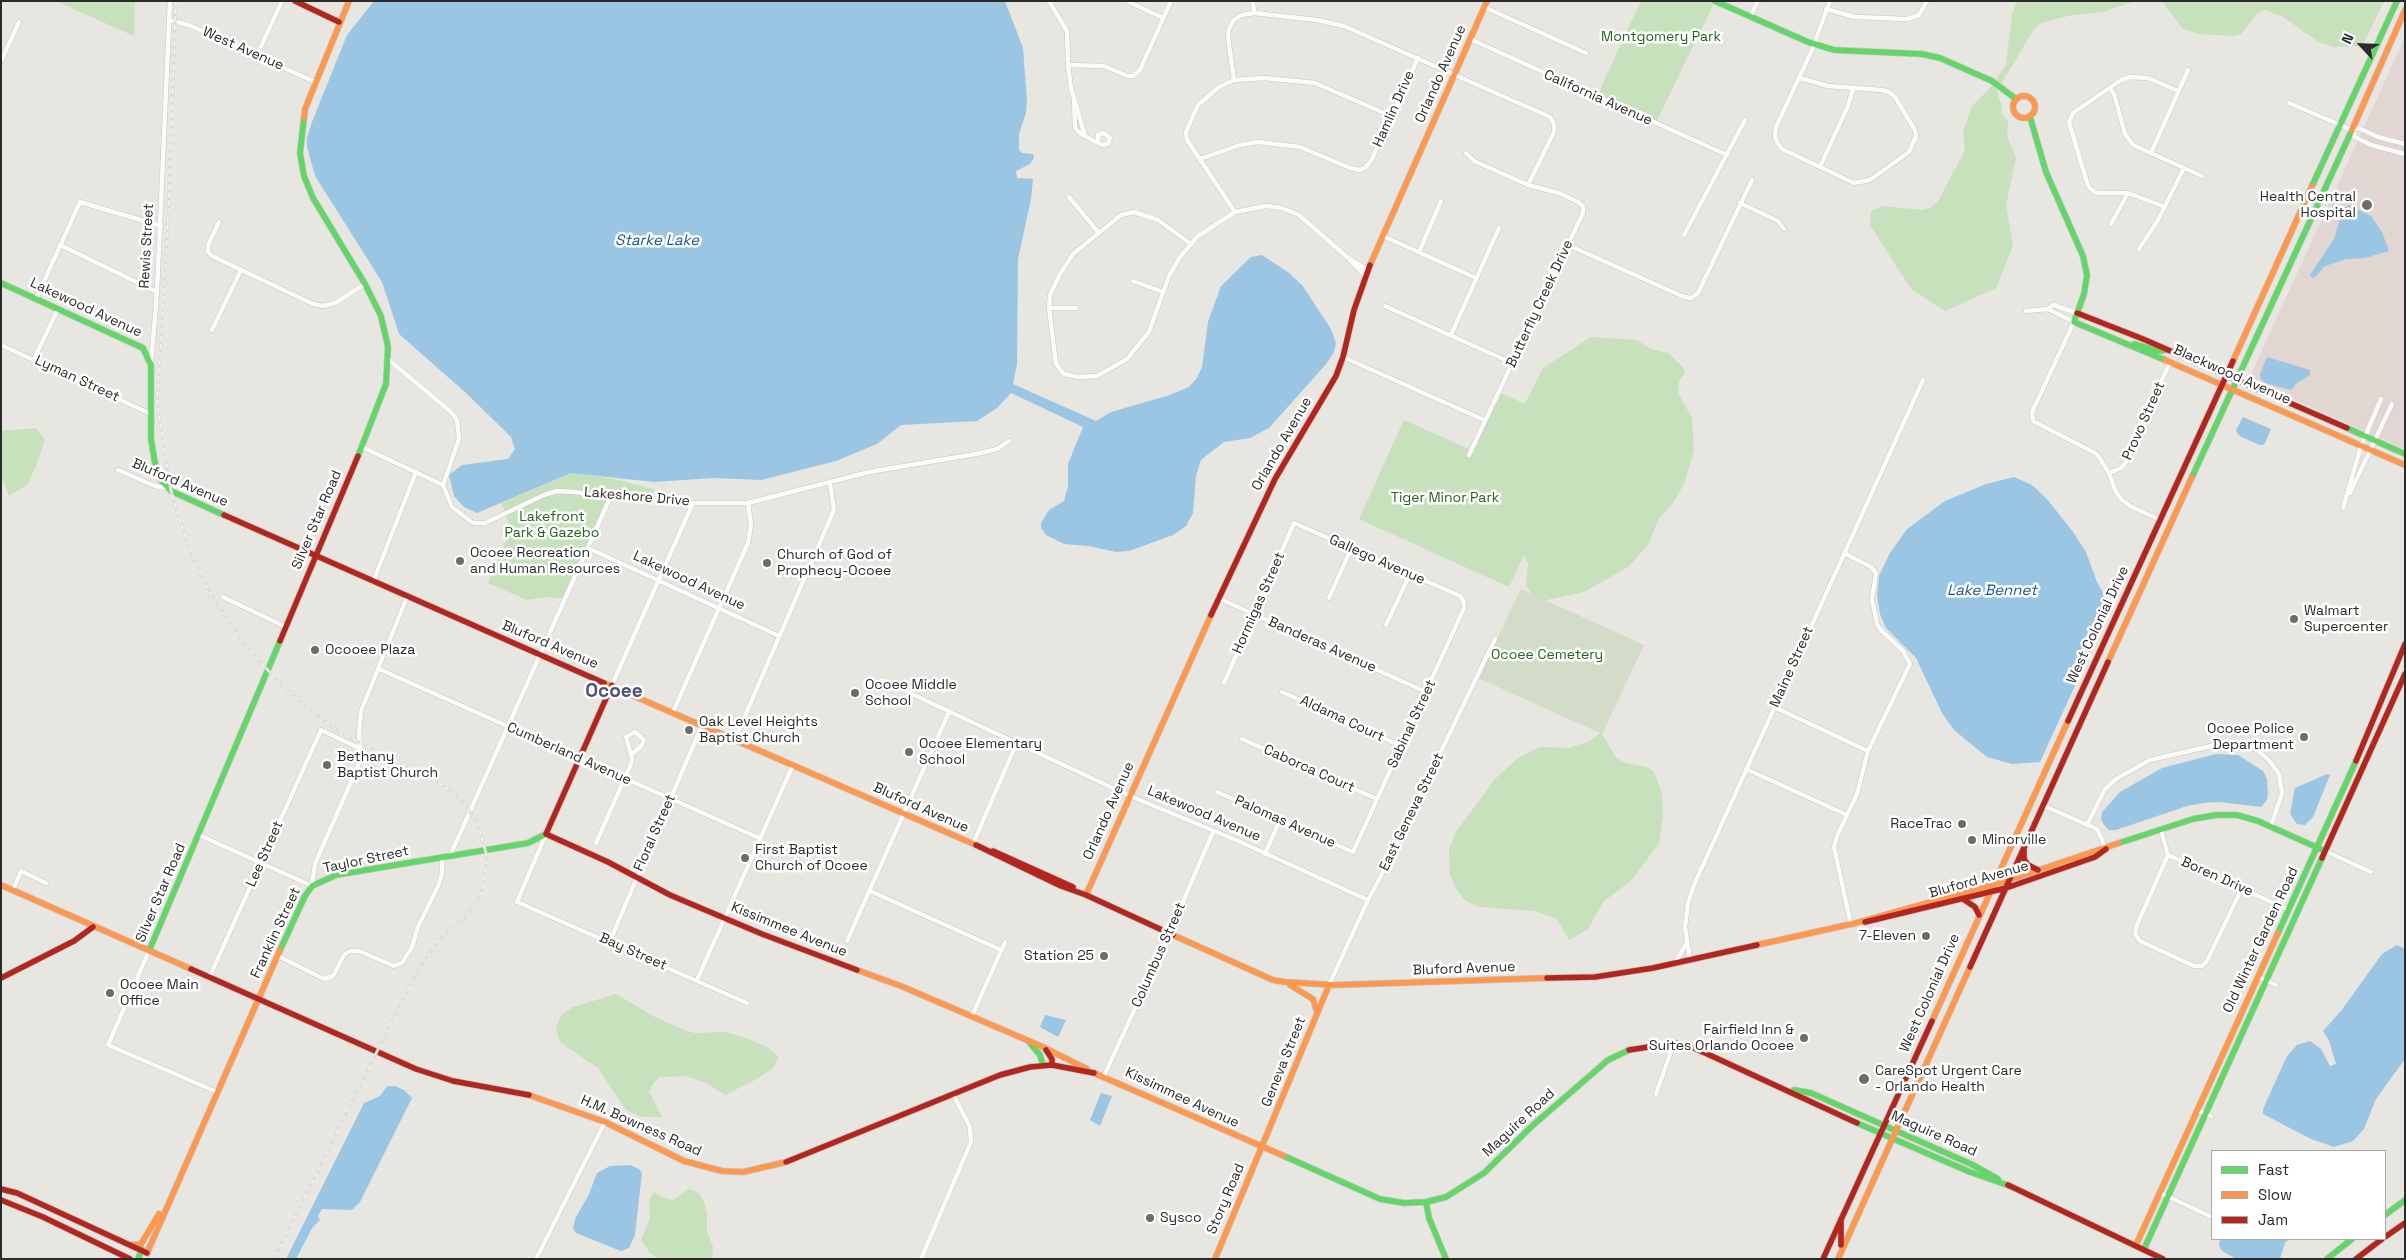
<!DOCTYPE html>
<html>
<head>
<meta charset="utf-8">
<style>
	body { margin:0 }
	#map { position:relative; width:2406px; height:1260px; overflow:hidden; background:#e8e6e0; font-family:"Space Grotesk",sans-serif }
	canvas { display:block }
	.frame { position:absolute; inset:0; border:2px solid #2a2a2a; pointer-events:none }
	.legend { position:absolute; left:2211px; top:1150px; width:175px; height:90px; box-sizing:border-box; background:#fff; border:1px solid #aaa; margin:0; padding:6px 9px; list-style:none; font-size:15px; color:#2a2a2a }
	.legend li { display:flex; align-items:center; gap:10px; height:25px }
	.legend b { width:25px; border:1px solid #aaa }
	.north { position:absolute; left:2336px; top:20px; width:50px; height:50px; -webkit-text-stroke:4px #fff; paint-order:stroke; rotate:295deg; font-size:14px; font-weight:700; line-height:20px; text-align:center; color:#2a2a2a }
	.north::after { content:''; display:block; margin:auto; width:18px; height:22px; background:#2a2a2a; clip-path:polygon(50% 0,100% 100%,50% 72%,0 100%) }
</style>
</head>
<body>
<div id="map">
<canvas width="2406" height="1260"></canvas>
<div class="frame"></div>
<ul class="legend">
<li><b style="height:6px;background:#63d668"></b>Fast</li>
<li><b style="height:6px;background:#ff974d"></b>Slow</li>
<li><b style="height:6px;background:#b3261e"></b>Jam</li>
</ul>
<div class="north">N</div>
</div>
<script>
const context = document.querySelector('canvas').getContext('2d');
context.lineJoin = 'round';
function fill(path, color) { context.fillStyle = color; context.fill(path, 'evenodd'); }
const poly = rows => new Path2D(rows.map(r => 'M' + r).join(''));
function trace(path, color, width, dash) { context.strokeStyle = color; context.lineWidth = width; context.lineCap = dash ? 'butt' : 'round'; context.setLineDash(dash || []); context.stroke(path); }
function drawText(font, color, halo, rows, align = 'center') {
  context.font = font + ' "Space Grotesk",sans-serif'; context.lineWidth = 5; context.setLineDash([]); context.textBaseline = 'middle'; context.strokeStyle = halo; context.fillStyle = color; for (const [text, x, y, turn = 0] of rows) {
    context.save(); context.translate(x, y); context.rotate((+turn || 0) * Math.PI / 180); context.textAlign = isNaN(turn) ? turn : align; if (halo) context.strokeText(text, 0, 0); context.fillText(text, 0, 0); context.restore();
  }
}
const medical = poly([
	[2405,37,2405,449,2257,383,2253,378,2252,372]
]);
const green = poly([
	[57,1,135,1,134,36,58,2],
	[1641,1,1709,1,1714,3,1656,122,1597,96],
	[2017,1,2136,1,2103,12,2072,15,2041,23,2034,29,1997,91,2002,108,2001,113,2008,121,2007,136,2016,157,2006,205,2013,246,1996,288,1945,311,1911,289,1870,225,1871,211,1882,206,1923,210,1930,208,1939,200,1965,150,1963,132,1972,106,1993,85,2006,64,2012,14],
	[2162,1,2384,1,2362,46,2333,47,2317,41,2283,17,2265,10,2257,14,2241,34,2235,36,2198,34,2182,28],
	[1591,337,1637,340,1651,349,1668,353,1684,368,1685,373,1680,379,1678,387,1679,395,1692,418,1694,451,1684,484,1673,503,1658,520,1648,545,1628,567,1584,592,1542,601,1534,598,1526,585,1528,563,1524,555,1509,587,1359,519,1404,420,1473,451,1501,393,1525,404,1543,368],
	[36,428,45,440,37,463,28,484,9,496,3,480,1,480,1,431],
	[571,473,610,478,654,489,652,497,609,495,563,599,548,597,527,600,488,583,511,530,502,503],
	[1601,732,1616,758,1626,763,1647,767,1654,772,1662,793,1663,816,1659,843,1632,880,1603,902,1588,929,1569,940,1557,919,1536,911,1479,907,1466,901,1456,889,1450,874,1449,849,1456,832,1495,779,1518,758,1540,747,1569,748,1590,741],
	[616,994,653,1016,684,1030,695,1033,725,1032,743,1037,767,1047,779,1057,773,1068,757,1079,725,1095,706,1083,686,1076,660,1077,654,1082,649,1091,662,1117,643,1117,628,1111,624,1107,598,1068,560,1042,556,1029,561,1015,573,1007],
	[689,1189,699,1193,704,1202,707,1215,707,1231,713,1247,712,1259,659,1259,650,1253,641,1240,650,1219,649,1201,654,1192,664,1198,673,1200]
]);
const cemetery = poly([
	[1521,589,1644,645,1602,734,1478,678]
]);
const water = poly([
	[374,1,1005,1,1023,48,1027,100,1026,113,1019,134,1019,150,1022,153,1033,154,1034,158,1030,164,1016,171,1017,178,1033,179,1031,199,1018,259,1017,364,1013,384,1096,421,1111,412,1170,395,1189,387,1197,378,1202,367,1208,322,1221,286,1251,257,1262,255,1289,273,1302,285,1331,329,1336,343,1334,352,1327,363,1269,428,1250,438,1224,442,1201,460,1196,476,1193,513,1186,526,1173,535,1129,551,1116,552,1088,546,1064,544,1046,535,1041,528,1041,523,1049,510,1064,501,1068,486,1068,464,1083,427,1011,393,997,408,977,421,901,425,877,444,836,461,761,480,713,478,654,482,571,473,477,513,464,507,454,496,449,475,462,465,508,459,515,449,511,437,466,393,399,334,382,282,315,176,307,147,307,138,312,122,347,35],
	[2349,205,2371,216,2382,232,2389,251,2365,258,2346,259,2325,266,2315,277,2312,278,2310,275,2334,239,2343,209],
	[2267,357,2310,370,2310,375,2297,383,2291,390,2265,383,2261,379,2260,374],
	[2243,417,2271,429,2264,445,2259,445,2238,435,2236,430],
	[2014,477,2032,485,2047,499,2073,532,2086,552,2097,582,2111,607,2040,762,2012,764,1987,757,1954,730,1942,713,1916,658,1886,628,1880,614,1877,596,1879,576,1890,553,1907,529,1945,501,1986,484],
	[2216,754,2238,755,2263,771,2267,779,2268,793,2267,800,2261,807,2219,802,2203,803,2187,806,2116,830,2109,830,2104,825,2101,819,2102,812,2120,792,2162,768],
	[2327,774,2330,775,2313,817,2305,825,2297,824,2290,814,2295,788],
	[2397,945,2405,949,2405,1059,2376,1099,2364,1129,2353,1141,2334,1147,2311,1139,2263,1114,2263,1109,2287,1056,2297,1045,2310,1041,2321,1049,2330,1066,2336,1064,2329,1041,2323,1031,2341,1011,2382,954],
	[1045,1015,1066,1020,1058,1037,1040,1027],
	[387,1086,395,1086,404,1090,412,1098,360,1202,352,1210,322,1209,318,1216,320,1220,312,1228,296,1259,286,1259,364,1103,380,1096],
	[1101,1093,1112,1096,1100,1126,1090,1120],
	[630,1165,639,1169,642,1173,635,1235,629,1248,621,1251,576,1233,573,1229,575,1219,589,1194,597,1173,610,1166],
	[2220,1239,2289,1239,2285,1243,2280,1259,2236,1259,2222,1251,2219,1246]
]);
const street = poly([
	[1049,1,1067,31,1068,65,1071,88,1085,136],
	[1127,1,1163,18],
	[1253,1,1254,13],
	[1484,7,1586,53],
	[1826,9,1855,17,1907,19,1919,15,1927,1],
	[1750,17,1758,1],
	[169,20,189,25,315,82],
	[1470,39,1727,155],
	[257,55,282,1],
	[1,61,19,22],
	[1068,65,1104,66,1128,76,1133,76,1140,70,1171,1],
	[1800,78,1828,86,1882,90,1889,92,1895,97,1915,130,1916,136,1909,152,1870,180,1854,183,1782,149,1777,142,1775,136,1776,127,1812,50,1830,1],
	[1234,80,1228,37,1229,29,1233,21,1241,15,1254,13,1317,20,1344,26,1550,117,1554,124,1554,132,1528,185],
	[2110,88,2114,94,2125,134,2133,145,2202,176],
	[1074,98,1075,128,1081,134,1102,145,1108,144,1110,138,1104,133,1098,135,1098,141],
	[2289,103,2352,130,2359,128,2378,137,2405,144],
	[2352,130,2355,137,2371,145,2405,154],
	[1466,153,1474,161,1528,185,1559,193,1578,202,1583,206,1583,213,1469,455],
	[2151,153,2188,70],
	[1200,159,1240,145,1258,142,1300,147,1350,168,1360,170,1365,168,1371,161,1418,58],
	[1820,167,1848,106,1853,89],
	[1069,197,1098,232],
	[1740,203,1778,221,1784,229],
	[2165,207,2128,193,2097,193,2092,190,2088,186,2069,122,2073,113,2121,80,2130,77,2148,78,2178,91],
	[1235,212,1187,140,1186,132,1198,105,1219,87,1234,80,1264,78,1315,83,1391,116],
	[219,222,208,245,208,252,212,256,313,304,323,306,335,303,365,284],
	[2111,224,2128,193],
	[1684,235,1745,120],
	[1383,236,1476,278],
	[1191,244,1158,220,1134,212,1121,215,1073,254,1060,274,1050,295,1049,308,1056,364,1064,374,1078,377,1097,376,1127,359,1149,332,1169,276,1180,257,1198,236,1235,212,1266,206,1282,208,1299,215,1347,257,1367,270],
	[60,245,157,292],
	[1568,245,1684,297,1691,298,1698,293,1752,180],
	[2139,249,2158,220,2184,168],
	[1419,252,1441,201],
	[1348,258,1365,276],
	[1133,281,1163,292],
	[36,299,80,202,161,226],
	[1385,306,1512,363],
	[1049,308,1076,308],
	[2048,309,2074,322,2032,412,2033,421,2097,454,2109,473,2115,490,2121,499,2130,506,2160,520],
	[2026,311,2048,309,2053,305,2077,313],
	[212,330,241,270],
	[1451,335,1499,228],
	[1,345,151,414],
	[1343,357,1484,420],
	[34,359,58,309],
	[389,360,452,413,457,420,459,439,443,485,452,507,473,523,485,523,544,495,557,491,575,492,610,498,693,503,748,503,869,472,976,454,997,449,1009,441],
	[151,364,157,292,170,1],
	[362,447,443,485],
	[118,470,155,486,166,488],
	[2109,473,2121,468,2126,462,2170,362],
	[2350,493,2392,404],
	[2343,508,2361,446,2381,399],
	[588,548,779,636],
	[1844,553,1871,567,1876,573,1872,599,1877,624,1881,630,1903,651,1910,664,1868,751,1857,794,1837,836,1834,847,1851,925],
	[373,582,416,472],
	[223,597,286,627],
	[1218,598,1426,692],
	[1329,598,1351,549],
	[1386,625,1410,574],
	[379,669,759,838],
	[882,680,1130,796,1236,840,1368,900],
	[612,685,693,503],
	[1282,692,1401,746],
	[1774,707,1868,751],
	[673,712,748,543,751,525,748,503],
	[735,739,834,510,830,483],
	[1242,739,1377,799],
	[1746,769,1847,815],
	[1217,792,1353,852,1464,608,1464,602,1460,596,1294,523,1224,683],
	[2044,806,2097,829,2106,849],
	[2087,825,2105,789,2116,779,2150,760,2220,744,2234,743,2253,747,2269,760,2279,774,2282,793,2271,826],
	[2161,830,2168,855,2289,910],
	[546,834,517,902,747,1003],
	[199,835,312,886,315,864,361,759,359,734,361,711,407,597],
	[596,843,631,764,632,758,626,737,635,732,644,740,642,745,631,755],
	[973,844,1017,742],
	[2325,851,2371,872],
	[1265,854,1280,820],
	[2168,855,2137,925,2135,934,2140,941,2194,966,2202,966,2207,961,2242,888],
	[450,856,610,498],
	[13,890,21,871,46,883],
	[870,891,1001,950],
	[610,941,702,725],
	[847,941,949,712],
	[149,951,108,1045,217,1092],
	[278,956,324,979,333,976,344,955,350,951,359,951,394,966,402,963,412,947,418,927,439,884,442,873,442,858],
	[1690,960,1685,927,1688,903,1694,885,1923,380],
	[1675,963,1686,944],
	[2258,977,2276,985],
	[209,978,321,730,361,749],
	[697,980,793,765],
	[1329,985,1368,900,1383,872,1495,639],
	[972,1016,1005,942],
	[1104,1076,1170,932,1213,832],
	[1656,1094,1674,1043],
	[2198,1111,2211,1116],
	[2160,1193,2212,1217],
	[536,1259,605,1122],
	[921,1259,971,1142,970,1127,953,1094]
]);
const fast = poly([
	[1715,1,1808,42,1834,50,1922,54,1940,58,1992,81,2016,99],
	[2030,117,2046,172,2083,256,2087,275,2084,294,2074,322,2165,360],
	[304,118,300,153,304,176,313,198,365,284,381,316,388,347,386,384,358,456],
	[2312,186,2397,1],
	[1,283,143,348,151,365,151,439,156,469,161,480,171,491,224,515],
	[2134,344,2158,351,2166,350],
	[2347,428,2405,454],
	[2192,477,2352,130],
	[2119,843,2193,819,2216,815,2237,815,2258,821,2325,851],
	[2278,933,2356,761],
	[280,950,305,896,312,886,336,875,528,843,546,834],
	[149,951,280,641],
	[1030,1043,1040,1055,1043,1065],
	[1794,1090,1811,1093,1973,1165,1998,1179],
	[1857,1123,1970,1172,2010,1186],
	[1284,1156,1380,1199,1404,1203,1426,1202,1446,1197,1484,1173,1532,1126,1608,1060,1629,1050],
	[1426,1202,1429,1218,1446,1259],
	[2385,1215,2405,1200],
	[2144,1249,2322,858],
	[138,1259,142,1249],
	[2327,1259,2352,1239]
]);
const slow = poly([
	'2013 107a11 11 0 1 1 22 0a11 11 0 1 1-22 0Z',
	[304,118,305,109,349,1],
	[2352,130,2405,10],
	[1370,265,1487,1],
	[2165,360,2405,465],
	[2233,361,2312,186],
	[2108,662,2192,477],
	[604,683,976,845],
	[1,885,191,969],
	[1086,895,1211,615],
	[1173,935,1273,980,1285,982,1335,985,1547,978],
	[1757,945,1856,923,2009,880,2119,843],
	[857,970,901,986,1043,1047,1087,1069],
	[1290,985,1313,999,1317,1012],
	[1932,1021,2068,721],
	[1094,1073,1284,1156],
	[529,1095,605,1122,684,1161,722,1171,743,1172,786,1162],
	[131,1245,141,1244,159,1214],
	[2136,1245,2278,933],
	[147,1253,280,950],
	[1215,1259,1329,985],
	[1838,1259,1970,967]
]);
const jam = poly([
	[295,1,339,22],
	[2077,313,2143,339,2347,428],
	[224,515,604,683],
	[1211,615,1275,479,1336,376,1343,357,1354,310,1370,265],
	[280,641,358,456],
	[2068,721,2233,361],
	[2356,761,2405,644],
	[546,834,608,862,670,895,762,934,857,970],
	[546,834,612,685],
	[976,845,1061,886,1086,895,1173,935],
	[2024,849,2024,859,2028,865,2038,870],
	[993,851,1073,887],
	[2322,858,2405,674],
	[1963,899,1975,907,1979,915],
	[1865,922,2006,888,2095,857,2106,849],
	[1970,967,2108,662],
	[191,969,416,1069,453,1081,529,1095],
	[1,978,74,941,93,927],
	[1547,978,1595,977,1653,968,1757,945],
	[1046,1050,1052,1059,1052,1065],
	[1629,1050,1674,1043,1690,1046,1857,1123],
	[786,1162,1000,1075,1030,1067,1052,1065,1094,1073],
	[2008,1185,2163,1259],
	[1,1189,17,1193,147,1253],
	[1,1200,43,1217,130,1259],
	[1841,1219,1841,1245],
	[2385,1237,2405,1223],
	[1823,1259,1932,1021],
	[2356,1259,2382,1239]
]);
const rail = poly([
	[176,1,167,241,157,403,171,491,190,552,212,596,242,641,281,685,311,711,341,733,439,783,458,796,478,823,487,857,484,885,478,899,465,917,440,939,417,971,274,1259]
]);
const markers = [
	[2367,205,6,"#6c6c6a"],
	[460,561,5,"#6c6c6a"],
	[767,563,5,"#6c6c6a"],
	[2294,619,5,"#6c6c6a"],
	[315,650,5,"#6c6c6a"],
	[855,693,5,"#6c6c6a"],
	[689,730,5,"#6c6c6a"],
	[2304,737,5,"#6c6c6a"],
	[909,752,5,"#6c6c6a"],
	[327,765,5,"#6c6c6a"],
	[1962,824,5,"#6c6c6a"],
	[1972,840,5,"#6c6c6a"],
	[745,858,5,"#6c6c6a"],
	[1926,936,5,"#6c6c6a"],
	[1104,956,5,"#6c6c6a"],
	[110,993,5,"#6c6c6a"],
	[1804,1038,5,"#6c6c6a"],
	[1864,1079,6,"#6c6c6a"],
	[1150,1218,5,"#6c6c6a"]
];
const parkNames = [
	["Montgomery Park",1661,37],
	["Tiger Minor Park",1445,498],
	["Lakefront",552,517],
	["Park & Gazebo",552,533],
	["Ocoee Cemetery",1547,655]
];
const streetNames = [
	["West Avenue",243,49,24],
	["Orlando Avenue",1441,74,-66],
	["California Avenue",1598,98,24],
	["Hamlin Drive",1394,109,-66],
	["Rewis Street",147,246,-87],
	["Butterfly Creek Drive",1540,304,-65],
	["Lakewood Avenue",86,308,25],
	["Blackwood Avenue",2232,375,24],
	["Lyman Street",77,379,25],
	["Provo Street",2144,421,-66],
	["Orlando Avenue",1282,444,-60],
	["Bluford Avenue",180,483,23],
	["Lakeshore Drive",637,497,5],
	["Silver Star Road",317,520,-67],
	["Gallego Avenue",1377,560,24],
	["Lakewood Avenue",689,581,25],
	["Hormigas Street",1259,603,-66],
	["West Colonial Drive",2098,625,-65],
	["Bluford Avenue",550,645,23],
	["Banderas Avenue",1322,645,24],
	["Maine Street",1792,667,-66],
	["Aldama Court",1342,719,25],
	["Sabinal Street",1412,724,-65],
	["Cumberland Avenue",569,754,24],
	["Caborca Court",1309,769,24],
	["Bluford Avenue",921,808,24],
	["Orlando Avenue",1109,811,-66],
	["East Geneva Street",1412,812,-64],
	["Lakewood Avenue",1204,814,23],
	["Palomas Avenue",1285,822,24],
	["Floral Street",655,833,-66],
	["Lee Street",265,854,-66],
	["Taylor Street",366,860,-12],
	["Boren Drive",2217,877,24],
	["Bluford Avenue",1979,880,-16],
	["Silver Star Road",161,893,-67],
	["Kissimmee Avenue",789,930,22],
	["Franklin Street",276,933,-65],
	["Old Winter Garden Road",2261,940,-65],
	["Bay Street",633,952,24],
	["Columbus Street",1159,955,-66],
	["Bluford Avenue",1464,969,-2],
	["West Colonial Drive",1930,993,-66],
	["Geneva Street",1284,1062,-68],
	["Kissimmee Avenue",1182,1098,25],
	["Maguire Road",1519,1123,-43],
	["H.M. Bowness Road",641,1126,24],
	["Maguire Road",1934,1134,24],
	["Story Road",1226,1199,-67]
];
const poiNames = [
	["Health Central",2356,197,"right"],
	["Hospital",2356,213,"right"],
	["Ocoee Recreation",470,553],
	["and Human Resources",470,569],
	["Church of God of",777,555],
	["Prophecy-Ocoee",777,571],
	["Walmart",2304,611],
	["Supercenter",2304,627],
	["Ocooee Plaza",325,650],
	["Ocoee Middle",865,685],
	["School",865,701],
	["Oak Level Heights",699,722],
	["Baptist Church",699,738],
	["Ocoee Police",2294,729,"right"],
	["Department",2294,745,"right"],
	["Ocoee Elementary",919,744],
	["School",919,760],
	["Bethany",337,757],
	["Baptist Church",337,773],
	["RaceTrac",1952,824,"right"],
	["Minorville",1982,840],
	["First Baptist",755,850],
	["Church of Ocoee",755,866],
	["7-Eleven",1916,936,"right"],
	["Station 25",1094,956,"right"],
	["Ocoee Main",120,985],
	["Office",120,1001],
	["Fairfield Inn &",1794,1030,"right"],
	["Suites Orlando Ocoee",1794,1046,"right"],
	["CareSpot Urgent Care",1875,1071],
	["- Orlando Health",1875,1087],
	["Sysco",1160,1218]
];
const waterNames = [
	["Starke Lake",657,241],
	["Lake Bennet",1992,591]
];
const districtNames = [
	["Ocoee",614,692]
];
fill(medical, '#e1d6d2');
fill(green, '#c6e1bc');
fill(cemetery, '#d2dcc9');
fill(water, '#9ac6e4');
trace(street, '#c6c5c5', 5.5);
trace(fast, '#c6c5c5', 7);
trace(slow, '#c6c5c5', 7);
trace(jam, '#c6c5c5', 7);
trace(street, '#fcfbfa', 4.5);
trace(fast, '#63d668', 5.5);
trace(slow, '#ff974d', 5.5);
trace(jam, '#b3261e', 5.5);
trace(rail, '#dedede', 3);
trace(rail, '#fff', 1, [4]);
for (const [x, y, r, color] of markers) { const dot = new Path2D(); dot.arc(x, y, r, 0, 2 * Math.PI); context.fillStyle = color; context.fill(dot); trace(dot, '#fff', 2); }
drawText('14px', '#246220', '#fff', parkNames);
drawText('14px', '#2a2a2a', '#fff', streetNames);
drawText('14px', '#2a2a2a', '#fff', poiNames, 'left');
drawText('italic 15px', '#185691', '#fff', waterNames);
drawText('bold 19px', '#4e5077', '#fff', districtNames);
</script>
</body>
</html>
